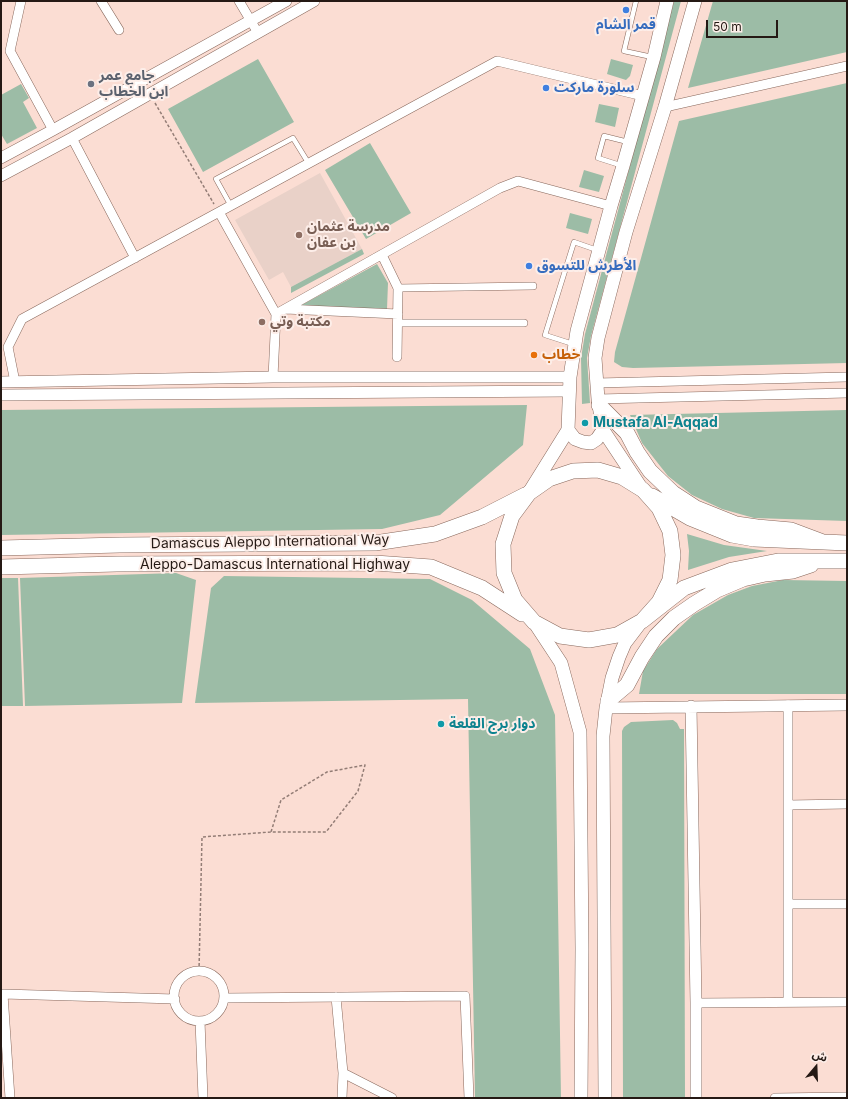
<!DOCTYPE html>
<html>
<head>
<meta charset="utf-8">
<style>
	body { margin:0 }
	#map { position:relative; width:848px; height:1099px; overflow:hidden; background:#fbddd3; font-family:Inter,"Noto Sans Arabic",sans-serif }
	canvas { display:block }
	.frame { position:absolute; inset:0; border:2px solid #251914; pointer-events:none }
	.north { position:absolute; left:796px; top:1047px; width:40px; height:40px; -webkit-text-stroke:3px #fdeee9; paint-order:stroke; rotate:19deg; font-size:11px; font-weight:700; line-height:16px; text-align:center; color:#251914 }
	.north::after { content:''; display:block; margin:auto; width:14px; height:18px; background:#251914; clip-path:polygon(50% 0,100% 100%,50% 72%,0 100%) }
	.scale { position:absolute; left:706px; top:20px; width:72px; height:18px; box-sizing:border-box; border:2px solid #251914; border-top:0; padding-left:5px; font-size:12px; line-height:14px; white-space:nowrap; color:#251914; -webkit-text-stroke:3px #fdeee9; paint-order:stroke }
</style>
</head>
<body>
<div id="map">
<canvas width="848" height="1099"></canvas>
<div class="frame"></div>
<div class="north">ش</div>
<div class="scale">50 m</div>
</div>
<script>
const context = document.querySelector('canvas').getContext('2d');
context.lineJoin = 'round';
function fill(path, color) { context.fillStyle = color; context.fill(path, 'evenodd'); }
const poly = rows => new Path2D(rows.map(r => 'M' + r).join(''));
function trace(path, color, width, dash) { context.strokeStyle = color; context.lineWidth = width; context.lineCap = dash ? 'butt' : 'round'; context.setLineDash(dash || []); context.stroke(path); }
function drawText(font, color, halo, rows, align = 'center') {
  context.font = font + ' Inter,"Noto Sans Arabic",sans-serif'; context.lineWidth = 4; context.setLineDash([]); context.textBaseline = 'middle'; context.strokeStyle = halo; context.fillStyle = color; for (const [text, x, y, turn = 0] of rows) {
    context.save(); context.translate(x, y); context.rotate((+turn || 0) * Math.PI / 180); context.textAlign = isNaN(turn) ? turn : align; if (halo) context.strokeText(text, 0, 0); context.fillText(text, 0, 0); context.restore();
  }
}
const education = poly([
	[320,173,362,249,291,287,283,272,269,280,235,220]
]);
const green = poly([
	[674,1,681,1,591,336,587,358,590,403,582,404,581,358,585,334],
	[713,1,847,1,847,52,688,88],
	[258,59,294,122,203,172,168,109],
	[611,59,633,65,630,76,626,80,607,74],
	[847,83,847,363,633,368,622,367,614,362,615,352,679,121],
	[21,84,29,98,23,102,37,128,7,144,1,134,1,95],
	[599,104,619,108,615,127,595,122],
	[370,143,411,213,366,239,325,170],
	[584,170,604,176,599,192,579,187],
	[570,213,592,219,588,234,566,228],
	[362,249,364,254,291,293,291,287],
	[377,264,388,283,387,309,298,307],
	[527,405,523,445,440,515,382,529,1,535,1,410],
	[847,410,847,521,754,518,722,509,692,495,668,476,642,443,630,415],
	[687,534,724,545,767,551,729,557,688,570,689,551],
	[176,573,196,580,182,703,25,706,20,578],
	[224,576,430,579,472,600,530,649,555,715,561,1098,475,1098,468,699,195,703,211,588],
	[1,578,18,578,23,706,1,706],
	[783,580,847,581,847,694,639,694,643,671,657,649,693,615,728,595,752,586],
	[673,720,677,723,680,729,684,729,685,1098,623,1098,622,731,624,727,631,722]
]);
const path = poly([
	[155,103,214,204],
	[199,971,202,837,271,832,326,832,358,791,365,765,327,772,281,800,271,832]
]);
const service = poly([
	[636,1,624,51,652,57],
	[623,166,598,158,604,136,628,142],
	[231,206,216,179,293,138,309,164],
	[573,344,545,335,574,242,597,250]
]);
const pedestrian = poly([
	[398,288,533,286],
	[397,323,524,323]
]);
const minor = poly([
	[21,1,10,51,53,130],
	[101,1,119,30],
	[239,1,258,33],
	[665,107,847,66],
	[72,138,135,258],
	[219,212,276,314,273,377],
	[382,255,398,288,397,357],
	[285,309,398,314],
	[276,314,500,188,518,181,611,206],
	[15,382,8,347,22,319,497,61,643,96],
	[597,383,847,377],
	[598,399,847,393],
	[788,705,788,1002],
	[788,805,847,804],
	[788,904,847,904],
	'174 996a25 25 0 1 1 50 0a25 25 0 1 1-50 0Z',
	[336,997,343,1073,342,1098],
	[224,998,465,996,469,1098],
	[696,1003,847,1002],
	[200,1021,203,1098],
	[343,1073,392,1098],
	[10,1098,3,994,175,999],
	[775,1098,847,1097]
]);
const tertiary = poly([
	[1,158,53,130,286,1],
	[1,176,72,138,314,1],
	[1,382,273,377,570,377],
	[1,395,570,391],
	[691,706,696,1003,696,1098],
	[606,708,847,705]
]);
const secondary = poly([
	[568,430,575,439,583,442,591,443,597,439,603,430],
	[642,489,603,430,598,399,595,358,598,338,626,232,665,107,695,1],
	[530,491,568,430,570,377,577,331,611,206,623,166,654,57,667,1],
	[534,622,561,663,580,732,582,949,581,1098],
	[605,1098,603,736,606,708,612,678,619,657,625,643,641,622]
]);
const trunk = poly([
	[599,405,627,433,637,452,650,471,673,493,696,508,736,524,757,527,791,530,823,542],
	[652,496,690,518,732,535,754,539,847,543],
	[1,548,120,545,375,543,435,534,482,517,525,495],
	[1,567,117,564,375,563,431,567,482,588,522,614],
	[642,621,659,602,670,580,673,555,670,531,659,508,643,490,622,477,598,470,573,471,549,479,529,493,512,516,503,544,504,573,515,600,534,622,560,636,589,640,617,635,642,621,684,588,732,570,778,561,847,561],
	[608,701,627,685,642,657,656,636,674,618,694,604,717,590,743,579,765,574,793,571,811,565]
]);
const markers = [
	[626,10,4,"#3f7fe0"],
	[91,84,4,"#6b7280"],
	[546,88,4,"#3f7fe0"],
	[299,235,4,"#8d6e63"],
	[529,266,4,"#3f7fe0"],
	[262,322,4,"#8d6e63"],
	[534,355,4,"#e8710a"],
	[585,423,4,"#0f9aa8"],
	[441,724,4,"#0f9aa8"]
];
const shopNames = [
	["قمر الشام",626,25,"center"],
	["سلورة ماركت",554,88],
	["الأطرش للتسوق",537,266]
];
const worshipNames = [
	["جامع عمر",99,76],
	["ابن الخطاب",99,92]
];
const educationNames = [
	["مدرسة عثمان",307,227],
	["بن عفان",307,243],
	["مكتبة وتي",270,322]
];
const foodNames = [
	["خطاب",542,355]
];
const cultureNames = [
	["Mustafa Al-Aqqad",593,423],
	["دوار برج القلعة",449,724]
];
const streetNames = [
	["Damascus Aleppo International Way",270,542,-1],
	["Aleppo-Damascus International Highway",275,565]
];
fill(education, '#e9d1c8');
fill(green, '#9cbca6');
trace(service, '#88685c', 5.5);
trace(pedestrian, '#88685c', 8);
trace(minor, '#88685c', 10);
trace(tertiary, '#88685c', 12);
trace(secondary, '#88685c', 14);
trace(trunk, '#88685c', 16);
trace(path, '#937d76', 1.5, [3, 2]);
trace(service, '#fff', 4.5);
trace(pedestrian, '#fff', 7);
trace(minor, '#fff', 9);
trace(tertiary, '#fff', 11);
trace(secondary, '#fff', 13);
trace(trunk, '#fff', 15);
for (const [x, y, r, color] of markers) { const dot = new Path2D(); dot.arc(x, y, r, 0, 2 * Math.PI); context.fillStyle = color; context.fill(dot); trace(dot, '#fdeee9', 1.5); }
drawText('bold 14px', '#366cbe', '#fdeee9', shopNames, 'left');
drawText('bold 14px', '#5b616d', '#fdeee9', worshipNames, 'left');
drawText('bold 14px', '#785e54', '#fdeee9', educationNames, 'left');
drawText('bold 14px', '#c56008', '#fdeee9', foodNames, 'left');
drawText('bold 14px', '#0d838f', '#fdeee9', cultureNames, 'left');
drawText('14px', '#251914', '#fdeee9', streetNames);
</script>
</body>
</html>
